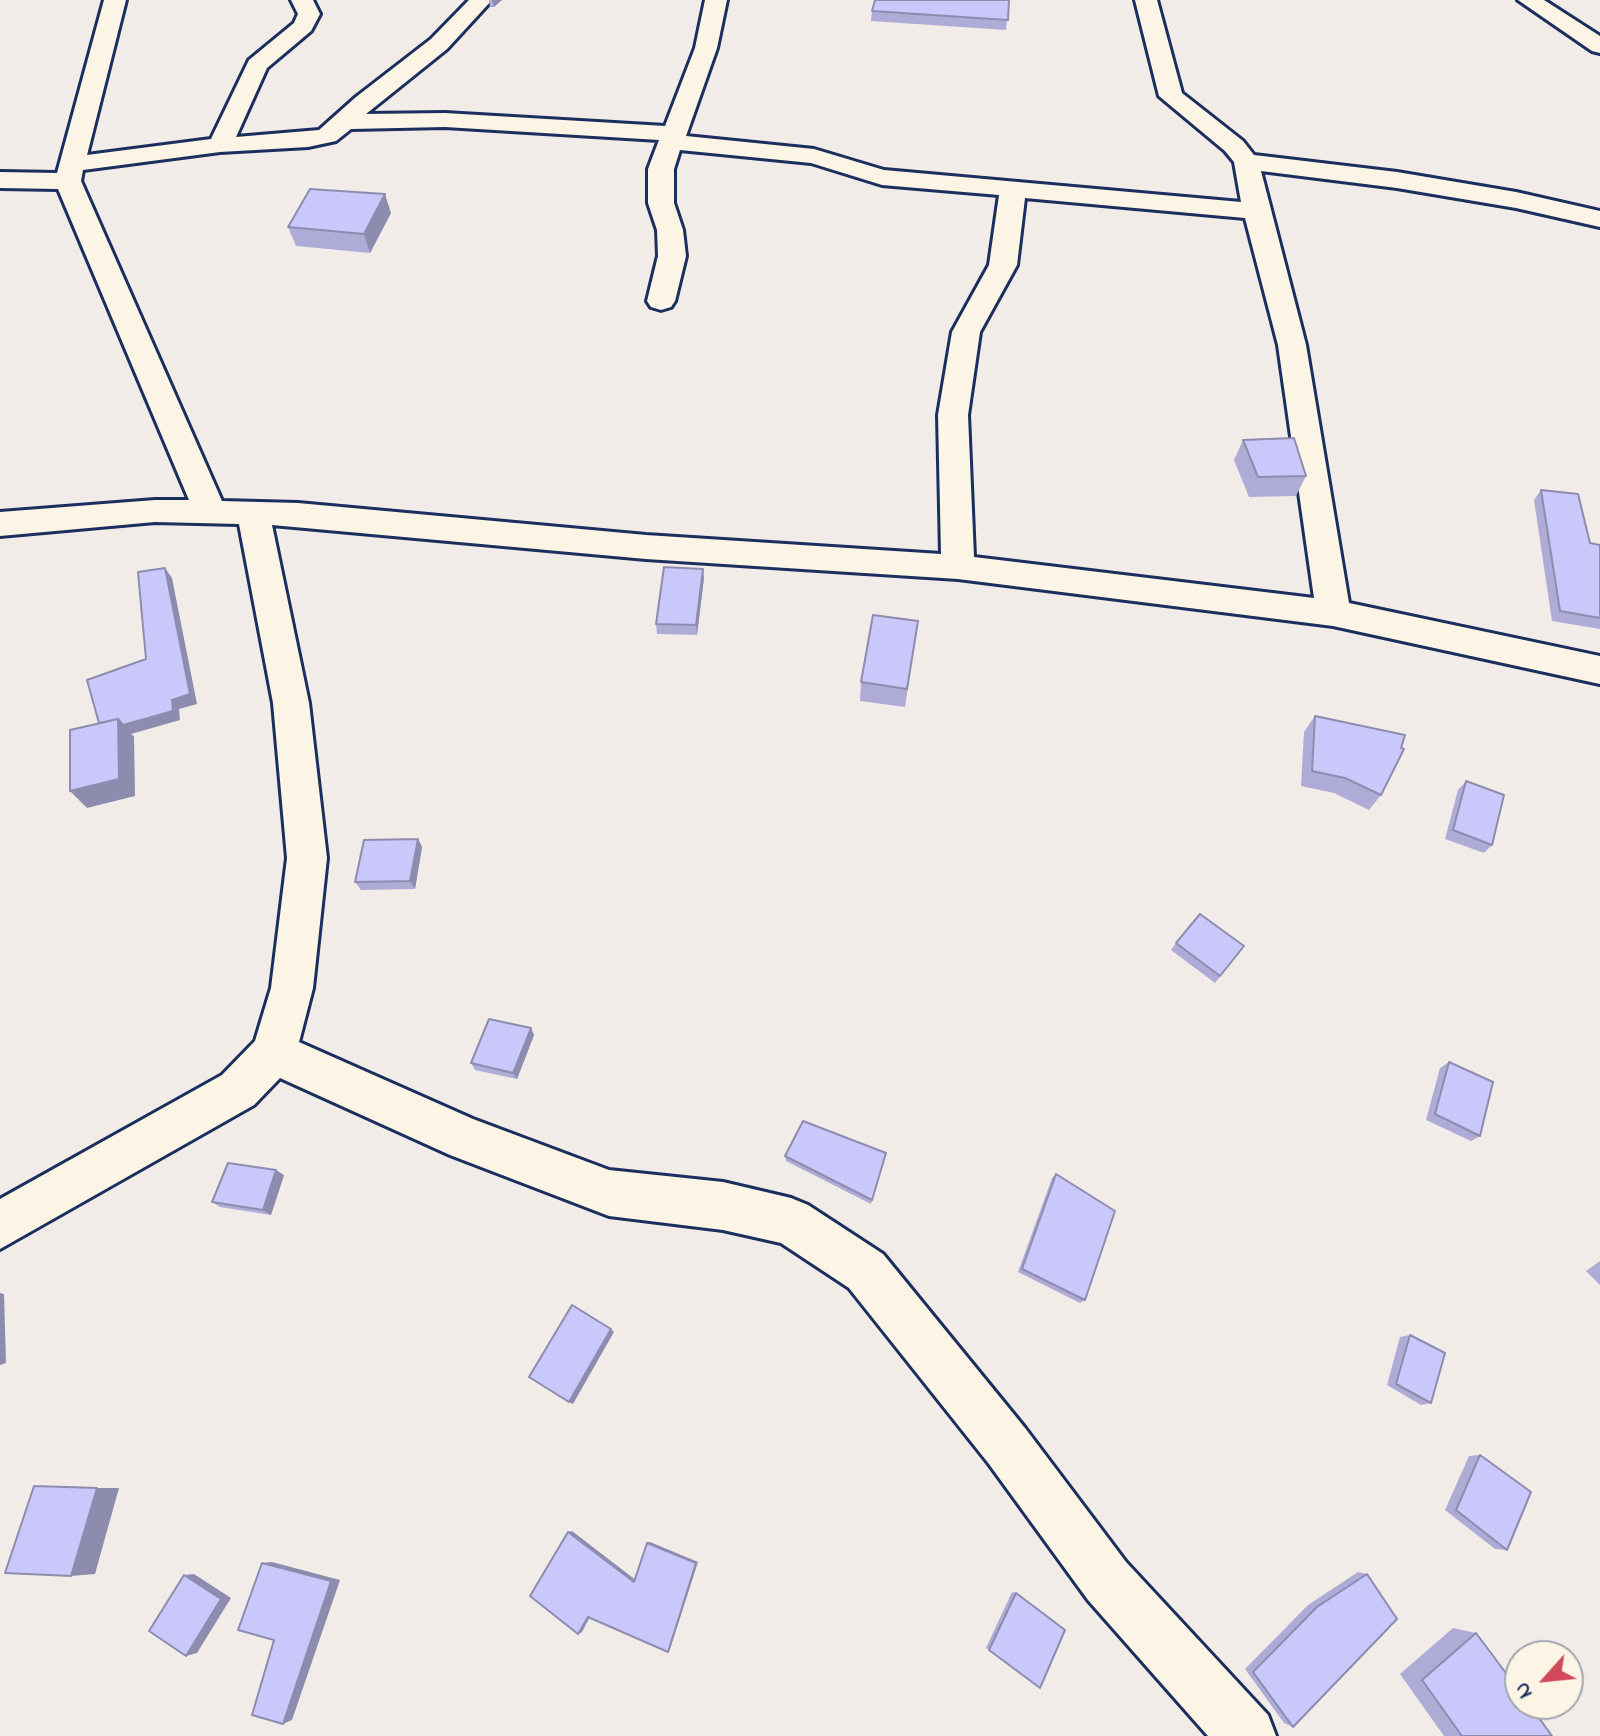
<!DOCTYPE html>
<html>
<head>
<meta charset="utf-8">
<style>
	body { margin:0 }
	#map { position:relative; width:1600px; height:1736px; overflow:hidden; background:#f2ece9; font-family:"Indie Flower",sans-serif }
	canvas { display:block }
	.north { position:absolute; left:1504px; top:1640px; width:80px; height:80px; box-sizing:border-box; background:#fcf5e5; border:2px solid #a2a6af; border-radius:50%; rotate:243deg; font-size:22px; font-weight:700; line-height:32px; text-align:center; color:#1b2f5e }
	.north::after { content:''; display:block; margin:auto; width:28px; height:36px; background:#d1495b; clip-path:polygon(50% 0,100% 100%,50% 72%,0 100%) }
</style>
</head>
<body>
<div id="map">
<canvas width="1600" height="1736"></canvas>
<div class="north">N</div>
</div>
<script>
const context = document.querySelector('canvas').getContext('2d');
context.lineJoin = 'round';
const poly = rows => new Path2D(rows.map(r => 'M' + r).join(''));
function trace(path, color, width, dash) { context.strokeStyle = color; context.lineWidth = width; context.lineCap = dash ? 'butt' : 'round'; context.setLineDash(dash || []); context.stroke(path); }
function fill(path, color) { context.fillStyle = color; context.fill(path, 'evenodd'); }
const minor = poly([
	[104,0,126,0,87,155,211,139,249,60,294,23,298,14,291,0,313,0,320,14,311,31,267,68,236,137,319,130,356,97,431,39,469,0,492,0,447,49,366,114,445,113,665,126,695,48,705,0,727,0,717,48,686,136,814,149,884,170,1241,202,1234,162,1225,151,1159,96,1135,0,1157,0,1182,93,1243,141,1254,155,1397,172,1516,192,1600,211,1600,227,1516,208,1397,188,1261,171,1306,345,1349,603,1600,656,1600,684,1333,626,958,579,646,559,272,525,309,703,327,858,313,988,299,1042,473,1119,609,1170,723,1182,791,1198,808,1205,883,1254,1025,1428,1126,1562,1268,1715,1276,1736,1208,1736,1088,1600,989,1464,849,1288,781,1243,723,1230,609,1216,450,1155,280,1078,254,1105,0,1249,0,1199,222,1075,255,1041,271,988,287,858,273,703,239,524,155,522,0,536,0,512,155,500,189,500,58,189,0,188,0,172,57,173,104,0],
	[445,127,659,140,648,169,648,203,657,230,658,256,647,301,651,307,661,310,671,307,675,301,686,256,683,230,674,203,674,169,680,150,811,163,882,185,999,195,989,265,952,332,938,415,941,554,646,535,298,503,222,501,81,181,83,170,220,152,308,147,336,141,351,129,445,127],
	[1025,198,1245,218,1278,345,1314,598,974,557,968,415,980,332,1017,265,1025,198],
	[1518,0,1544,0,1600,36,1600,53,1592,51,1518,0]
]);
const wall = poly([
	[489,0,502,0,494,7,490,7],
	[1009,0,1006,30,871,21,872,11],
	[391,213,370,253,296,246,288,227],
	[1243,440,1306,476,1296,496,1249,497,1234,460],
	[1541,490,1590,543,1600,545,1600,629,1552,621,1534,500],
	[704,578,697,635,657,634,656,624],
	[918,621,905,707,860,701,861,682],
	[1315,716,1381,795,1369,810,1334,793,1301,786,1304,732],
	[1466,781,1492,845,1484,853,1445,839,1458,790],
	[418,839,422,847,415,889,361,890,355,882],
	[1176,943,1244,946,1215,983,1171,950],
	[531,1028,534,1035,517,1079,475,1070,471,1063],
	[1449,1062,1480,1136,1471,1141,1426,1120,1440,1068],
	[886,1153,871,1204,786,1161,785,1156],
	[1056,1174,1085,1300,1080,1303,1018,1272,1052,1178],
	[284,1175,271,1215,220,1207,212,1202],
	[1600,1261,1600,1285,1586,1271],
	[1410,1335,1431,1403,1421,1405,1387,1385,1400,1337],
	[1480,1455,1507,1550,1495,1549,1445,1510,1469,1456],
	[1358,1572,1367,1574,1293,1727,1284,1723,1245,1669,1308,1605],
	[1012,1592,1016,1593,1040,1688,986,1648],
	[1453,1628,1476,1633,1552,1736,1444,1736,1400,1674]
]);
const shadedWall = poly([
	[492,0,502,0,494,7],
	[385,194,391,213,370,253,364,234],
	[165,568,172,578,197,704,179,709,180,720,131,734,134,736,135,796,87,808,70,791,118,719,172,700],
	[703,569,704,578,697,635,696,625],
	[418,839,422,847,415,889,410,881],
	[531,1028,534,1035,517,1079,513,1073],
	[276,1170,284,1175,271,1215,263,1210],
	[0,1293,4,1294,6,1363,0,1365],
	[611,1329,614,1332,573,1404,569,1402],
	[97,1488,119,1488,95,1574,71,1576],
	[572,1531,637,1581,634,1582,568,1532],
	[650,1542,698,1562,670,1649,668,1652,647,1543],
	[272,1562,340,1580,292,1720,283,1724,331,1581,262,1563],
	[194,1574,231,1598,197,1653,186,1656,184,1575],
	[591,1615,582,1632,578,1634,588,1617]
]);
const building = poly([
	[875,0,1009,0,1008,20,872,11,875,0],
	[310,189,385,194,364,234,288,227,310,189],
	[1294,438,1306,476,1258,477,1243,440,1294,438],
	[1541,490,1578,494,1590,543,1600,545,1600,618,1560,611,1541,490],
	[664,567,703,569,696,625,656,624,664,567],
	[165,568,190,694,172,700,173,711,123,725,118,719,99,723,87,680,146,659,138,572,165,568],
	[873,615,918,621,907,689,861,682,873,615],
	[1315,716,1405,735,1401,748,1404,749,1381,795,1345,778,1312,771,1315,716],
	[118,719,119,779,70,791,70,730,118,719],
	[1466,781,1504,795,1492,845,1453,830,1466,781],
	[418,839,410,881,355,882,364,840,418,839],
	[1200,914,1244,946,1220,976,1176,943,1200,914],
	[489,1019,531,1028,513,1073,471,1063,489,1019],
	[1449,1062,1493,1082,1480,1136,1435,1114,1449,1062],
	[803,1121,886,1153,872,1200,785,1156,803,1121],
	[228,1163,276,1170,263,1210,212,1202,228,1163],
	[1056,1174,1115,1211,1085,1300,1022,1269,1056,1174],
	[572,1305,611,1329,569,1402,529,1377,572,1305],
	[1410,1335,1445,1353,1431,1403,1396,1384,1410,1335],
	[1480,1455,1531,1492,1507,1550,1456,1510,1480,1455],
	[34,1486,97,1488,71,1576,5,1573,34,1486],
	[568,1532,634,1582,647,1543,696,1563,668,1652,588,1617,578,1634,530,1596,568,1532],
	[262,1563,331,1581,283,1724,252,1715,274,1640,238,1630,262,1563],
	[1367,1574,1397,1619,1293,1727,1253,1672,1317,1607,1367,1574],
	[184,1575,221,1599,186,1656,149,1631,184,1575],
	[1016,1593,1065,1630,1040,1688,989,1650,1016,1593],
	[1476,1633,1520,1692,1520,1704,1529,1704,1552,1736,1462,1736,1422,1680,1476,1633]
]);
trace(minor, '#1b2f5e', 6);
fill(minor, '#fcf5e5');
fill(wall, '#aeacd7');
fill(shadedWall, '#8d8caf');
fill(building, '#cac8fa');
trace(building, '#8d8caf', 2);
</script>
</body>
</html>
